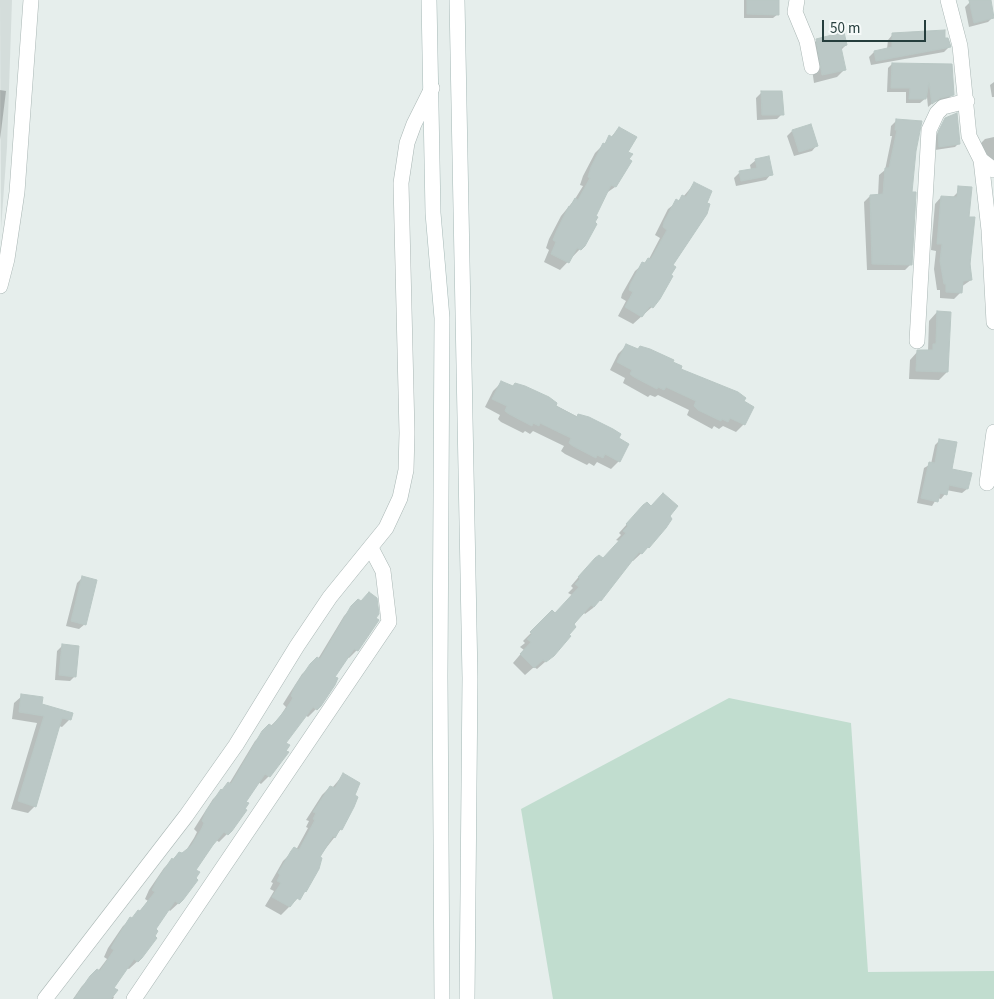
<!DOCTYPE html>
<html>
<head>
<meta charset="utf-8">
<style>
	body { margin:0 }
	#map { position:relative; width:994px; height:999px; overflow:hidden; background:#e6eeec; font-family:"Source Sans 3",sans-serif }
	canvas { display:block }
	.scale { position:absolute; left:822px; top:20px; width:104px; height:22px; box-sizing:border-box; border:2px solid #263e3d; border-top:0; padding-left:6px; font-size:15px; line-height:18px; white-space:nowrap; color:#263e3d; -webkit-text-stroke:4px #f6faf9; paint-order:stroke }
</style>
</head>
<body>
<div id="map">
<canvas width="994" height="999"></canvas>
<div class="scale">50 m</div>
</div>
<script>
const context = document.querySelector('canvas').getContext('2d');
context.lineJoin = 'round';
function fill(path, color) { context.fillStyle = color; context.fill(path, 'evenodd'); }
const poly = rows => new Path2D(rows.map(r => 'M' + r).join(''));
function trace(path, color, width, dash) { context.strokeStyle = color; context.lineWidth = width; context.lineCap = dash ? 'butt' : 'round'; context.setLineDash(dash || []); context.stroke(path); }
const built = poly([
	[0,0,12,0,7,147,1,229]
]);
const green = poly([
	[729,698,851,723,868,972,994,971,994,999,553,999,521,809]
]);
const shadow = poly([
	[744,0,778,0,778,14,773,18,744,18],
	[980,0,989,0,993,17,988,22,969,27,965,7,970,2],
	[893,34,944,39,949,47,944,52,871,65,869,57,874,52,887,49,888,40],
	[817,40,846,45,840,51,845,69,837,77,814,83,809,48],
	[892,64,953,83,953,94,948,99,934,102,928,107,927,97,920,103,906,103,906,92,887,92,888,68],
	[994,82,994,97,992,97,990,85],
	[0,90,6,91,0,140],
	[761,93,782,114,777,119,757,120,756,98],
	[897,120,914,151,911,193,911,264,905,270,867,270,864,202,870,196,878,196,879,175,885,170,892,136,890,136,891,126],
	[946,120,959,143,955,147,935,150,935,137],
	[619,129,628,160,630,161,615,187,605,194,580,249,560,270,544,262,549,250,546,248,549,239,561,216,575,199,583,186,580,185,583,176,595,153],
	[792,131,817,145,812,151,794,156,787,136],
	[994,137,994,160,988,162,980,144,985,139],
	[756,160,771,174,766,180,736,186,734,178,739,173,751,170,750,165],
	[694,184,670,276,652,307,633,324,618,316,626,301,621,298,622,294,635,271,649,259,660,238,655,235,668,209,683,197],
	[958,192,968,218,971,280,961,287,961,292,954,299,940,298,940,290,937,290,934,269,936,251,931,250,935,204,941,197,952,198],
	[937,312,947,372,939,380,909,379,910,360,918,351,928,351,929,321],
	[626,346,672,362,679,370,743,401,744,424,736,432,723,426,719,429,714,426,712,429,690,417,687,415,689,410,658,395,655,397,650,395,648,397,623,383,625,378,610,370,618,354],
	[501,383,512,387,515,384,618,438,619,461,611,469,597,462,594,466,589,463,587,465,565,454,561,451,564,446,533,431,530,434,525,431,523,433,501,422,498,419,500,415,485,407,493,391],
	[940,440,951,470,967,489,962,493,946,490,945,494,941,499,937,498,932,506,917,503,924,468,931,464,935,445],
	[635,515,648,547,633,561,631,560,593,608,585,614,583,612,553,655,537,669,534,667,525,675,513,663,524,650,520,647,525,643,523,641,552,612,555,615,572,595,568,593,573,588,571,586,587,567,603,560,619,541,616,540,621,535,619,533],
	[82,578,85,624,79,629,66,626,77,583],
	[358,601,357,650,349,658,347,657,333,677,320,705,308,717,305,715,284,743,269,776,261,784,258,782,244,802,231,830,219,842,216,840,194,871,182,900,170,911,168,909,154,930,141,958,129,969,126,968,112,988,112,996,114,997,113,999,73,999,82,986,98,971,107,959,104,957,108,948,123,926,139,912,148,901,145,899,149,890,164,868,179,853,182,855,185,852,194,838,197,832,194,829,199,821,213,799,229,784,255,741,279,718,286,707,283,704,288,696,302,674,318,659,344,616],
	[62,646,75,676,70,681,55,680,57,651],
	[22,696,70,719,62,727,59,726,35,806,28,813,11,809,37,723,12,719,14,703],
	[343,775,341,829,319,857,305,891,281,915,265,906,274,891,270,889,273,883,271,882,283,861,295,849,296,850,308,828,306,827,309,821,306,820,322,795,330,787,332,788]
]);
const building = poly([
	[747,0,779,0,779,15,747,14,747,0],
	[969,0,991,0,994,18,974,23,969,0],
	[945,30,945,38,948,38,951,47,876,61,874,51,892,47,892,33,945,30],
	[844,32,847,45,841,47,846,70,822,75,816,39,844,32],
	[892,63,952,64,954,95,940,98,932,104,929,82,926,99,909,99,910,88,891,88,892,63],
	[761,91,782,91,784,115,762,115,761,91],
	[957,113,960,144,939,147,938,132,945,118,957,113],
	[896,119,922,121,916,151,912,192,916,192,916,194,912,265,872,264,870,195,883,194,885,168,889,168,897,130,895,130,896,119],
	[811,124,818,146,799,152,792,130,811,124],
	[619,127,637,137,628,152,633,154,629,159,632,161,616,187,611,185,596,216,598,217,595,222,597,224,585,246,581,250,577,248,569,263,551,254,556,242,553,240,557,230,569,206,570,207,575,198,578,200,590,178,588,177,591,167,603,143,605,144,609,135,612,137,619,127],
	[769,156,773,175,741,181,739,171,757,168,755,159,769,156],
	[694,182,712,191,707,203,710,204,707,214,673,265,676,267,671,275,673,276,660,299,653,308,650,306,642,317,625,307,633,292,629,290,630,285,642,262,645,263,648,258,651,259,667,230,663,227,664,222,676,199,679,201,682,195,686,197,694,182],
	[958,186,972,187,969,217,975,217,970,264,972,280,963,281,962,293,946,292,946,284,944,284,940,261,942,244,937,244,941,196,957,197,958,186],
	[937,311,951,312,948,372,916,371,917,350,933,350,933,344,936,344,937,311],
	[626,344,638,349,640,346,650,349,674,360,673,362,682,366,681,369,738,392,746,398,744,401,754,407,745,425,730,418,728,422,722,419,721,421,698,410,694,406,696,401,666,387,664,390,658,387,657,389,634,377,630,374,632,370,617,362,626,344],
	[501,381,513,386,515,383,525,386,549,397,557,403,556,406,577,417,578,414,589,417,613,429,621,434,619,438,629,444,620,462,605,454,603,458,597,455,596,458,573,446,569,443,571,438,540,423,539,426,533,423,532,426,509,414,505,411,507,406,492,399,501,381],
	[939,439,957,442,952,469,972,473,968,489,949,485,947,495,940,493,938,502,921,498,929,462,935,463,939,439],
	[663,493,678,506,670,516,672,519,666,528,649,548,648,547,642,554,639,552,601,601,600,600,594,607,591,605,574,624,576,627,569,635,571,636,554,656,546,662,543,660,534,668,520,654,531,642,527,639,532,634,530,632,552,610,555,613,579,587,575,584,580,579,578,577,595,558,599,555,603,558,626,533,623,531,628,526,626,524,643,505,647,502,651,506,663,493],
	[82,576,97,580,86,625,71,621,82,576],
	[369,592,377,598,379,614,376,618,379,620,358,651,354,649,335,677,338,678,335,685,321,706,317,710,313,707,286,743,290,745,286,751,289,752,270,777,265,774,246,802,249,803,245,809,247,810,232,831,228,835,224,832,213,845,196,870,200,872,196,878,198,880,183,900,179,904,175,901,156,929,158,931,155,936,157,938,142,958,138,962,134,959,114,988,118,990,111,999,74,999,90,976,97,969,100,971,114,950,111,948,116,939,130,917,132,918,138,910,140,911,155,892,152,890,157,880,172,858,173,860,179,852,182,853,191,846,202,828,204,823,202,821,206,811,221,789,222,790,228,782,231,784,262,731,269,724,272,726,286,709,293,698,291,696,295,686,310,664,317,657,320,659,351,606,358,599,361,601,369,592],
	[62,644,79,646,76,677,59,675,62,644],
	[21,694,43,697,42,704,73,713,71,720,62,718,36,807,18,801,44,716,19,712,21,694],
	[343,773,360,783,355,795,358,797,354,807,342,830,340,829,335,838,333,836,320,857,322,858,319,869,306,892,305,891,300,900,297,898,290,907,272,897,281,883,277,881,280,875,278,873,291,851,294,847,299,850,315,820,313,819,316,813,313,812,330,786,335,788,343,773]
]);
const minor = poly([
	[797,0,795,12,807,41,812,67],
	[948,0,960,46,969,136,981,160,994,170],
	[981,160,989,230,994,322],
	[0,286,7,259,17,192,31,0],
	[917,341,929,130,937,113,943,107,967,101],
	[987,483,994,432],
	[134,999,389,622,383,571,371,548]
]);
const tertiary = poly([
	[45,999,186,816,236,745,297,646,330,597,386,528,400,498,406,470,407,433,401,183,407,143,414,124,432,88]
]);
const secondary = poly([
	[429,0,433,213,442,318,440,676,442,999],
	[457,0,470,678,467,999]
]);
fill(built, '#d4dddb');
fill(green, '#c1ddcf');
fill(shadow, '#0003');
fill(building, '#bbc8c6');
trace(building, '#b9c7c4', 1);
trace(minor, '#a9b6b4', 16);
trace(tertiary, '#a9b6b4', 16);
trace(secondary, '#a5b8b6', 16);
trace(minor, '#fff', 15);
trace(tertiary, '#fff', 15);
trace(secondary, '#fff', 15);
</script>
</body>
</html>
